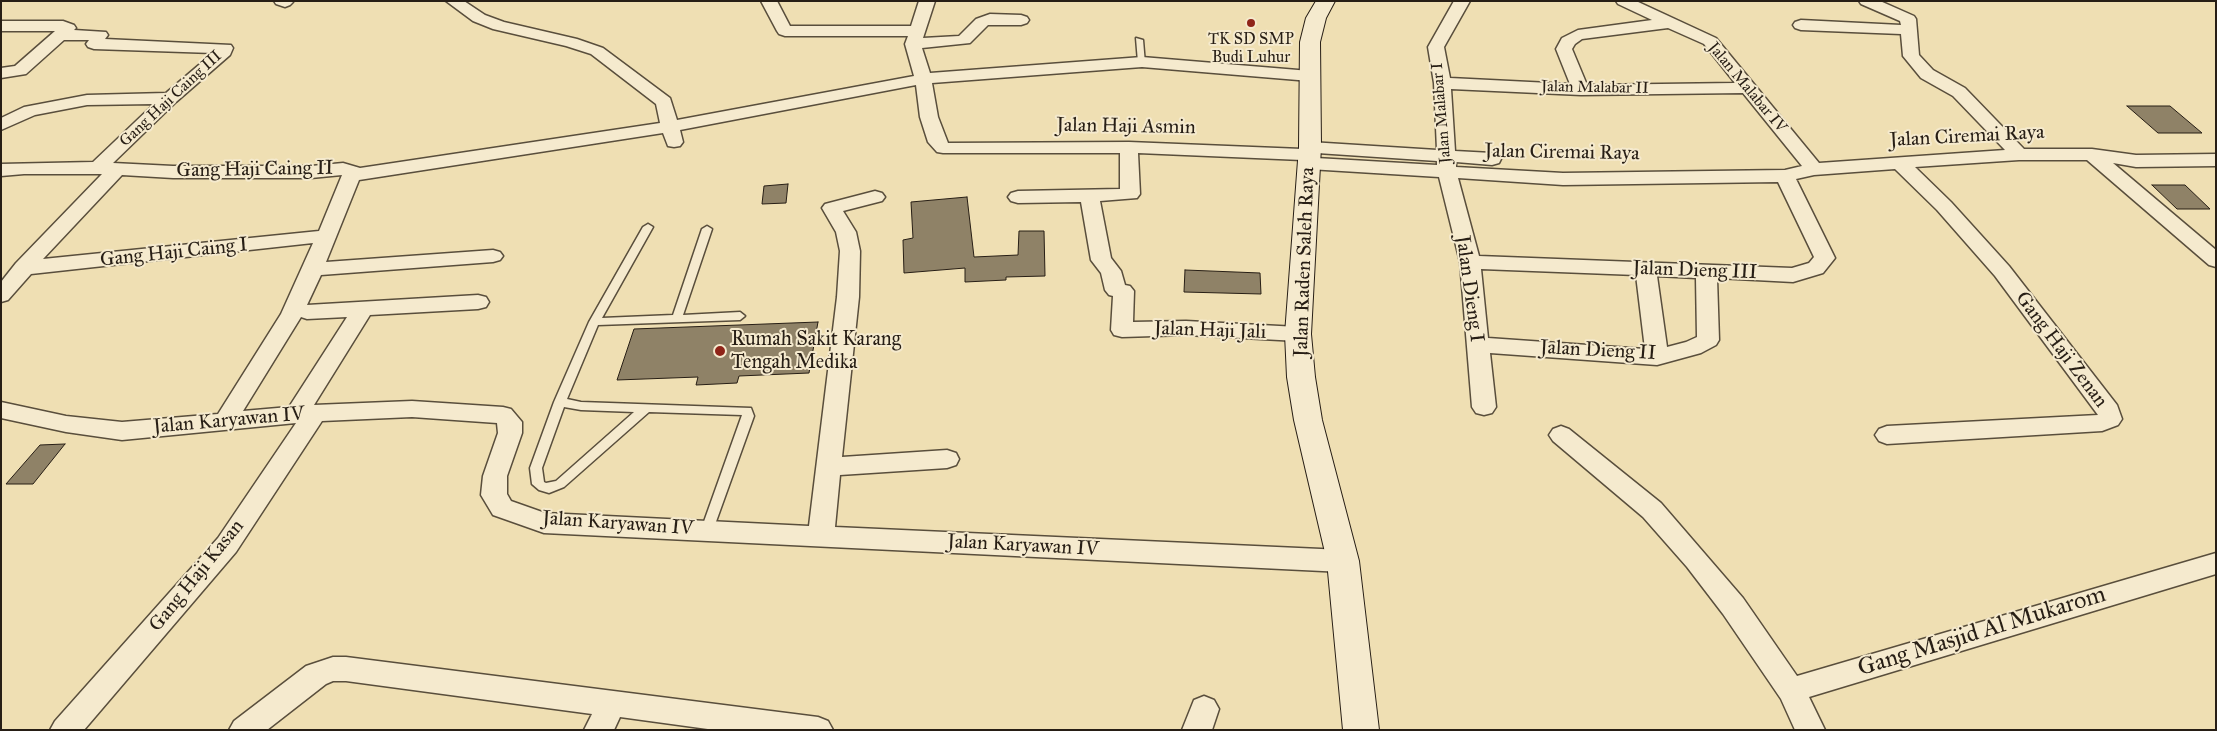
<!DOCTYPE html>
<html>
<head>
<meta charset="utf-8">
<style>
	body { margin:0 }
	#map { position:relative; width:2217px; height:731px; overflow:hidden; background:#efdfb3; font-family:"IM FELL Great Primer",serif }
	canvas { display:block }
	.frame { position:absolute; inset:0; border:2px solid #271e15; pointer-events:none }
</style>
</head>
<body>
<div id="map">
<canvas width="2217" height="731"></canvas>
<div class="frame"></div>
</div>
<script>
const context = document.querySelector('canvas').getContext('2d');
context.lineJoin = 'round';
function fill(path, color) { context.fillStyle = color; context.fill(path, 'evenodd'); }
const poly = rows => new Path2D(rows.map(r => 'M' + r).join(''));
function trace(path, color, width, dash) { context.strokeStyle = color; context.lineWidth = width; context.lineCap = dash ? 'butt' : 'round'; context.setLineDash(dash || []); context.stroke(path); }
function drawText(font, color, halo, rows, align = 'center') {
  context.font = font + ' "IM FELL Great Primer",serif'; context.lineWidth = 4; context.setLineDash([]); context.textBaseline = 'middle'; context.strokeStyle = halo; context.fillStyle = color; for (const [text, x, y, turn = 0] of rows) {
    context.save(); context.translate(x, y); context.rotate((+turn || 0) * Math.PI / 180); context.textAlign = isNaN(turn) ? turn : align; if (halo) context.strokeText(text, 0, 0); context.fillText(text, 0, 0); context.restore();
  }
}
const building = poly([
	[2127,106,2170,106,2202,133,2158,133,2127,106],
	[788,184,786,203,762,204,764,186,788,184],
	[2152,185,2185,185,2210,209,2177,209,2152,185],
	[967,197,974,257,1018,255,1019,231,1044,231,1045,276,1006,277,1006,280,965,282,965,268,904,273,903,240,913,238,911,202,967,197],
	[1185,270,1260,273,1261,294,1184,292,1185,270],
	[818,322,809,373,739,376,737,383,696,385,698,377,617,380,634,329,818,322],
	[65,444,33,484,6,484,40,445,65,444]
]);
const service = poly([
	[1136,38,1143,40,1145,64,1142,64,1138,62,1136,38],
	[648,224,653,227,602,318,673,315,702,229,707,226,712,229,683,315,740,312,745,316,740,320,598,325,567,399,581,402,751,408,754,416,713,530,712,534,707,535,702,534,701,530,742,415,649,412,564,487,549,493,539,490,532,484,530,468,554,402,589,322,643,227,648,224],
	[564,407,581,410,634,412,556,481,546,483,544,482,542,468,564,407]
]);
const minor = poly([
	[274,1,292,1,293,2,290,5,285,7,276,4,274,1],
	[446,1,464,1,485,15,504,22,577,39,603,48,670,98,677,120,914,76,905,44,908,36,785,36,779,34,777,31,761,1,777,1,790,26,911,26,919,1,935,1,923,38,959,36,976,19,990,14,1021,15,1027,17,1029,20,1027,23,1021,25,988,25,970,43,922,48,930,73,1142,57,1310,71,1316,72,1318,76,1316,80,1310,81,1142,67,932,83,938,117,948,143,1129,142,1302,149,1301,147,1304,143,1310,142,1437,150,1434,83,1428,47,1454,1,1470,1,1444,47,1450,78,1570,84,1556,49,1562,38,1578,30,1652,20,1618,4,1616,1,1636,1,1716,38,1819,163,2005,150,1953,96,1921,78,1903,56,1901,34,1801,30,1795,28,1793,25,1795,22,1801,20,1901,25,1900,21,1861,4,1859,1,1880,1,1914,16,1916,19,1919,55,1933,70,1965,88,2024,149,2092,149,2136,155,2216,154,2216,166,2136,167,2113,163,2216,250,2216,267,2209,265,2087,160,2019,160,1915,167,1951,202,2009,266,2117,405,2122,419,2118,425,2102,431,1887,444,1879,441,1875,435,1879,429,1887,426,2098,415,1995,276,1937,210,1895,169,1814,175,1796,179,1835,258,1823,273,1793,282,1717,278,1719,340,1716,345,1701,353,1657,365,1490,353,1496,407,1492,413,1484,415,1476,413,1472,407,1460,262,1439,177,1309,169,1302,167,1300,163,1302,160,1138,153,1140,194,1137,198,1100,201,1111,258,1121,271,1125,285,1130,286,1134,291,1133,322,1186,321,1298,327,1306,329,1309,334,1306,339,1298,341,1186,335,1122,337,1114,335,1111,330,1113,296,1109,295,1105,290,1101,273,1091,260,1081,202,1018,203,1011,201,1008,197,1011,193,1018,191,1120,189,1120,153,943,153,937,152,928,142,920,117,916,85,680,130,683,142,680,146,674,147,668,146,663,133,359,180,326,262,493,250,500,252,503,256,500,260,493,262,321,275,307,305,478,295,486,297,489,302,486,307,478,309,370,315,314,405,412,401,503,407,511,409,522,422,522,433,507,476,507,494,511,501,545,513,809,526,837,297,840,251,836,232,822,208,825,204,875,191,882,193,885,197,882,201,843,211,856,232,860,251,859,297,842,457,947,450,956,453,959,459,956,465,947,468,840,475,835,527,1343,550,1352,554,1356,561,1352,568,1343,572,544,533,493,515,481,495,483,476,498,433,497,423,412,417,322,421,236,552,84,730,50,730,55,721,218,538,296,423,122,440,66,432,1,418,1,402,66,416,122,422,218,414,281,314,313,243,31,274,8,300,1,302,1,282,16,263,102,174,24,174,1,176,1,164,93,162,154,104,87,105,35,115,1,130,1,118,24,107,87,95,166,93,213,53,94,49,88,47,86,44,89,40,64,40,26,74,1,78,1,68,15,66,55,31,1,31,1,21,63,21,74,25,76,28,74,30,106,32,108,35,105,39,231,45,233,48,230,55,176,102,113,163,173,166,311,166,343,163,360,168,660,123,656,104,591,54,566,46,493,29,473,21,446,1],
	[1668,28,1704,44,1735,83,1587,85,1572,49,1575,44,1582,39,1668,28],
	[1451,89,1581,95,1743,93,1802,166,1785,170,1563,173,1456,167,1456,162,1492,165,1499,163,1501,159,1499,155,1492,153,1455,151,1451,89],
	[1317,153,1437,161,1437,165,1316,158,1318,155,1317,153],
	[122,175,173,178,311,178,342,175,319,231,43,259,122,175],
	[1458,178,1563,185,1778,182,1814,257,1809,263,1792,268,1479,256,1458,178],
	[1481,269,1636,275,1645,349,1488,338,1481,269],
	[1657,276,1696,278,1697,337,1686,342,1667,347,1657,276],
	[301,317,307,319,347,317,289,407,243,411,301,317],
	[1561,426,1569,429,1661,503,1743,598,1797,676,2216,553,2216,574,1809,697,1825,730,1795,730,1781,699,1723,614,1687,567,1643,517,1553,441,1549,435,1553,429,1561,426],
	[333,657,346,657,818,717,828,721,833,730,715,730,620,717,614,730,584,730,592,714,346,681,333,681,326,684,267,730,229,730,234,721,306,666,333,657],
	[1204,696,1214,700,1219,709,1212,730,1182,730,1194,700,1204,696]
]);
const secondary = poly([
	[1316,1,1335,1,1326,18,1320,42,1321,147,1311,334,1315,377,1322,420,1359,561,1379,730,1343,730,1327,561,1294,420,1287,377,1285,334,1299,147,1300,42,1306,18,1316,1]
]);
const markers = [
	[1251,23,5,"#8f2418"],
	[720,351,6,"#8f2418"]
];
const farPoinames = [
	["TK SD SMP",1251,40],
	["Budi Luhur",1251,58]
];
const farStreetnames = [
	["Jalan Malabar II",1595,88,1],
	["Jalan Malabar IV",1747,88,50],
	["Gang Haji Caing III",171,99,-43],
	["Jalan Malabar I",1442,113,-95]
];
const streetNames = [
	["Jalan Haji Asmin",1126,127,1],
	["Jalan Ciremai Raya",1967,137,-3],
	["Jalan Ciremai Raya",1562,153,1],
	["Gang Haji Caing II",255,170,-1],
	["Gang Haji Caing I",174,253,-6],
	["Jalan Raden Saleh Raya",1305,262,-88],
	["Jalan Dieng III",1695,271,2],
	["Jalan Dieng I",1469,289,82],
	["Jalan Haji Jali",1210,331,2],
	["Gang Haji Zenan",2061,350,53],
	["Jalan Dieng II",1598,351,3],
	["Jalan Karyawan IV",229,421,-5],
	["Jalan Karyawan IV",618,524,4],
	["Jalan Karyawan IV",1023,546,3],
	["Gang Haji Kasan",197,576,-51]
];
const poiNames = [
	["Rumah Sakit Karang",731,340],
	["Tengah Medika",731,363]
];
const nearStreetnames = [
	["Gang Masjid Al Mukarom",1982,632,-17]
];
fill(building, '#8f8267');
trace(building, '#271e15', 1);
trace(service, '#594e3c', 3);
trace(minor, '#594e3c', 3);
trace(secondary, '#271e15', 2);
fill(service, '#f5eace');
fill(minor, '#f5eace');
fill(secondary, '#f5eace');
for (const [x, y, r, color] of markers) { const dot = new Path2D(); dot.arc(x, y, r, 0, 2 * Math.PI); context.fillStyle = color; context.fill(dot); trace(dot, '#f5eace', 2); }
drawText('16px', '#271e15', '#f5eace', farPoinames);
drawText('16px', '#271e15', '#f5eace', farStreetnames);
drawText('20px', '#271e15', '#f5eace', streetNames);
drawText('20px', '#271e15', '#f5eace', poiNames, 'left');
drawText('24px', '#271e15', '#f5eace', nearStreetnames);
</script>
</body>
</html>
